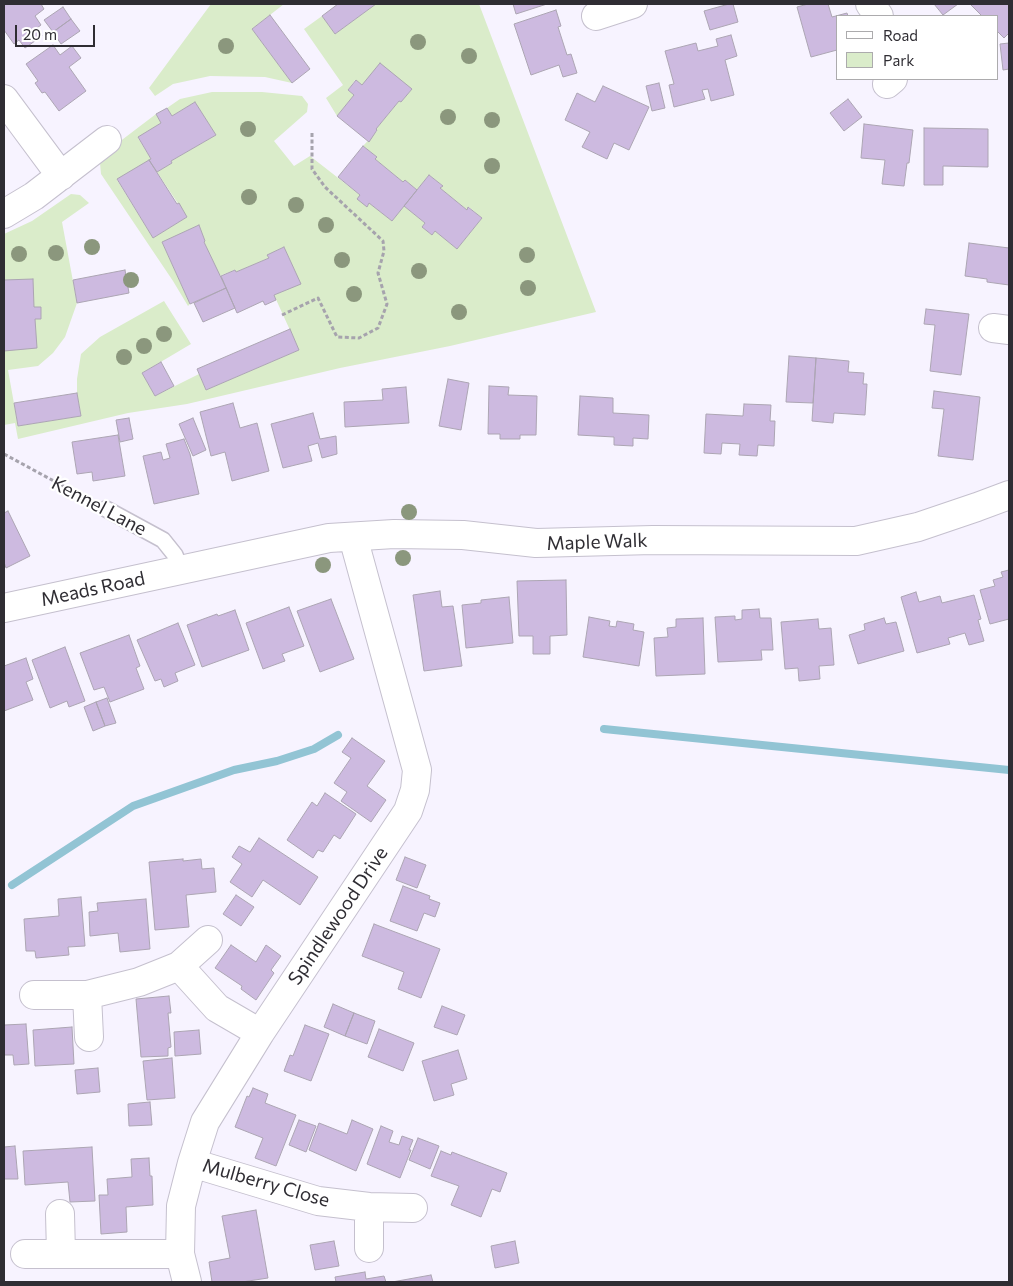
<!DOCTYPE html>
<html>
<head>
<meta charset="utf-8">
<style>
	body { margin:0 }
	#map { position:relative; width:1013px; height:1286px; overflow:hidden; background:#f7f3ff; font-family:Commissioner,sans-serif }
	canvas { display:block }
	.frame { position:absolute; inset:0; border:5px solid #2f2d33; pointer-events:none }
	.legend { position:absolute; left:836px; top:15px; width:162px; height:65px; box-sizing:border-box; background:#fff; border:1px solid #acabad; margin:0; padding:6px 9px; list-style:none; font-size:15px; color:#2f2d33 }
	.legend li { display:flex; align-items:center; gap:10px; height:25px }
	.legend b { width:25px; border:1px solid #acabad }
	.scale { position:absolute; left:15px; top:25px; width:80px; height:22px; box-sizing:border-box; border:2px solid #2f2d33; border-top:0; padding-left:6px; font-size:15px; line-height:18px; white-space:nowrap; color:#2f2d33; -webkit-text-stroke:4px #fff; paint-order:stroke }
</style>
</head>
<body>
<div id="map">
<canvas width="1013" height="1286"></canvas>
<div class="frame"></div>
<ul class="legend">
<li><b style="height:6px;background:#fff"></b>Road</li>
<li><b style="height:14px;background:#daecca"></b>Park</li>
</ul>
<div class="scale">20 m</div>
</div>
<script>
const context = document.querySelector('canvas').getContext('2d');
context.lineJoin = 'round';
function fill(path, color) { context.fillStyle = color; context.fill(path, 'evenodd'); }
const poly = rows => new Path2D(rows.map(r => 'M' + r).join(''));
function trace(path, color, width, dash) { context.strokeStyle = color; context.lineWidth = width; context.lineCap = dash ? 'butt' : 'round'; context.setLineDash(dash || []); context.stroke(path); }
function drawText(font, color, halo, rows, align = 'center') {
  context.font = font + ' Commissioner,sans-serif'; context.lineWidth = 4.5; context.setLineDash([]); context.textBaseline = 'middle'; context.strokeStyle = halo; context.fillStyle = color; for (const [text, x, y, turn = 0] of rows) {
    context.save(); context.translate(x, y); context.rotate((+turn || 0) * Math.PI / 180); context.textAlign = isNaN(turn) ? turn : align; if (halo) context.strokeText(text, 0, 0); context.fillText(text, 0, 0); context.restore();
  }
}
const green = poly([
	[211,4,284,4,252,29,292,83,265,77,210,76,173,84,155,96,149,88],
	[376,4,479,4,596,312,450,346,340,368,187,404,128,413,18,439,15,423,4,425,4,234,32,221,71,194,80,195,89,203,62,222,77,303,65,337,53,353,38,366,8,370,18,426,81,416,77,393,77,379,81,354,100,337,164,301,191,344,142,373,155,396,199,374,206,390,299,350,274,295,300,283,284,247,268,255,269,258,236,272,235,270,219,276,204,242,205,241,199,226,162,242,190,304,188,306,173,281,101,174,100,163,106,152,156,114,161,123,138,138,151,159,117,180,153,238,187,217,157,172,172,163,171,161,216,135,195,102,172,116,167,108,180,99,212,92,262,92,302,96,308,104,307,112,274,141,294,166,310,156,360,195,367,206,369,203,392,221,404,206,425,223,422,227,432,235,435,231,457,249,482,218,469,207,467,210,440,188,442,185,429,175,417,190,405,180,403,182,375,159,377,157,363,146,377,131,376,129,399,101,401,102,412,89,362,85,355,80,348,90,354,95,337,116,326,98,343,85,304,29,322,16,335,34]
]);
const stream = poly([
	[604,729,1009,770],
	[12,885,133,806,234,770,277,761,314,749,338,735]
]);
const building = poly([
	[4,4,41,4,44,9,35,16,41,25,37,28,42,36,25,48,19,40,14,44,4,30,4,4],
	[338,4,376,4,335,34,322,16,338,4],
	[513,4,547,4,516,14,513,4],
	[729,4,733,4,738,22,710,30,704,11,729,4],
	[808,4,828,4,832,17,847,13,848,16,837,16,837,50,811,57,797,7,808,4],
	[934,4,958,4,943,15,934,4],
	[970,4,1009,4,1009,33,1004,38,997,31,997,16,982,16,970,4],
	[63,7,71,19,53,32,44,20,63,7],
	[556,10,561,26,558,27,567,55,571,54,577,73,563,77,559,65,531,75,514,24,556,10],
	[270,15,310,69,292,83,252,29,270,15],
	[71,19,80,31,61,44,53,32,71,19],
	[731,35,737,56,725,60,734,95,711,101,708,89,702,90,705,99,674,107,669,85,674,84,665,51,696,43,698,51,718,46,716,39,731,35],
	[1009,43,1009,69,1003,70,1000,44,1009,43],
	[53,45,60,55,72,46,81,58,69,67,86,91,59,111,45,92,42,93,35,83,38,81,26,64,53,45],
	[380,63,412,89,401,102,399,101,376,129,377,130,369,142,337,116,354,95,348,90,356,80,362,85,380,63],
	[659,83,665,108,652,111,646,86,659,83],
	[603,86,649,107,629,150,614,143,607,159,582,147,590,132,565,120,577,93,595,102,603,86],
	[848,99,862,117,844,131,830,113,848,99],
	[195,102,216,135,171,161,172,163,157,172,149,160,151,159,138,137,161,123,156,114,167,108,172,116,195,102],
	[864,124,913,130,909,163,907,163,904,186,882,184,885,160,861,158,864,124],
	[924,128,988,129,988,167,943,166,943,185,924,185,924,128],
	[363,146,377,157,375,159,403,182,405,180,417,190,392,221,369,203,367,207,357,199,360,195,338,177,363,146],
	[149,160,177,204,179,203,187,217,153,238,117,179,149,160],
	[429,175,443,186,440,188,467,210,468,207,482,218,457,249,435,231,432,235,422,227,425,223,404,206,429,175],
	[199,225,205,241,204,242,226,288,190,304,162,242,199,225],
	[969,243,1009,248,1009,285,987,282,987,279,965,276,969,243],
	[284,247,301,284,274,295,276,300,265,305,263,301,237,313,221,276,235,270,236,272,269,258,267,255,284,247],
	[125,270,129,293,77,303,73,280,125,270],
	[33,279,34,307,41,307,41,319,35,319,37,348,4,351,4,280,33,279],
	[226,288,235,308,203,322,194,303,226,288],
	[926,309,969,314,961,375,930,371,935,325,924,324,926,309],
	[290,329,299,350,206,390,197,369,290,329],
	[789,356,816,358,813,403,786,402,789,356],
	[816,358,849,361,848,372,864,373,863,384,867,384,865,415,834,413,833,423,812,421,816,358],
	[161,362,174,386,155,396,142,373,161,362],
	[448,379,469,383,461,430,439,426,448,379],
	[489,386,509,387,508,395,537,396,536,435,520,435,520,439,500,439,500,434,488,434,489,386],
	[406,387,409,423,345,427,344,402,383,400,382,389,406,387],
	[934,391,980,397,973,460,938,456,944,409,932,408,934,391],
	[77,393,81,416,18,426,14,403,77,393],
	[580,396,613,398,613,413,649,415,648,439,633,438,633,446,614,445,614,437,578,435,580,396],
	[233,403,240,428,257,423,269,471,232,481,225,452,211,456,200,412,233,403],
	[744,404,771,405,770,421,775,421,774,446,758,445,757,456,739,455,740,444,722,443,721,454,704,453,706,414,743,416,744,404],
	[313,413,320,439,336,436,337,454,322,458,318,443,308,446,312,461,283,468,271,424,313,413],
	[129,418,133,439,120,442,116,420,129,418],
	[193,418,206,450,193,456,179,424,193,418],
	[118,435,125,476,93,481,92,472,77,474,72,442,118,435],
	[184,439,190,454,199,494,154,504,143,456,161,452,163,460,170,458,166,444,184,439],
	[8,511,30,556,6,568,4,562,4,513,8,511],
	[1009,570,1009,619,990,624,980,590,995,586,993,580,1003,577,1001,572,1009,570],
	[566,580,567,635,550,636,550,654,533,654,533,636,519,636,517,581,566,580],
	[440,591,442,607,453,606,462,666,424,671,413,595,440,591],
	[916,592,919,602,940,596,942,603,974,595,981,619,978,620,984,641,969,645,965,633,948,638,950,644,917,653,901,597,916,592],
	[509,597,513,643,466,648,462,605,481,603,481,600,509,597],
	[331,599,354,659,320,672,297,611,331,599],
	[289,607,304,646,282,654,285,661,263,669,246,623,289,607],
	[759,609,760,618,771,618,773,650,761,650,762,660,718,662,715,617,735,616,735,620,742,619,742,610,759,609],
	[235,610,249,650,202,667,187,625,217,614,218,616,235,610],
	[589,617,610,621,609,626,616,627,617,621,634,624,633,630,644,632,639,666,583,657,589,617],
	[703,618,705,674,656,676,654,638,668,637,667,628,676,627,676,619,703,618],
	[884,618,886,624,896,622,904,651,858,664,849,635,865,630,864,624,884,618],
	[818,619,819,629,831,628,834,665,819,666,820,679,799,681,798,668,785,669,781,622,818,619],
	[178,623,195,665,175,673,178,681,164,687,161,679,155,681,137,640,178,623],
	[129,635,140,666,136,668,144,689,110,702,104,687,94,690,80,653,129,635],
	[65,647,85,701,69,707,67,701,50,708,32,660,65,647],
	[26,658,33,679,26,682,33,700,4,711,4,666,26,658],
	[107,698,116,723,105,726,96,702,107,698],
	[96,702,105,726,93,731,84,707,96,702],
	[352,738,385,761,367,786,386,800,371,822,341,801,347,792,334,783,351,758,342,752,352,738],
	[325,793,356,814,340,839,334,835,323,852,318,850,313,858,287,840,312,802,317,806,325,793],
	[259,838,318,877,300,905,263,880,252,897,230,882,242,864,232,857,239,846,250,852,259,838],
	[405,857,426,865,417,888,396,880,405,857],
	[183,859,183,861,201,859,202,869,214,868,216,892,186,895,189,927,155,930,149,862,183,859],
	[403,886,430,896,429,899,440,903,435,917,424,913,417,931,390,921,403,886],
	[236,895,254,907,241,926,223,914,236,895],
	[81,897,85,946,68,947,69,955,36,958,35,951,26,951,24,919,59,916,58,899,81,897],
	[146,899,150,949,120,952,118,933,90,936,89,912,98,911,97,903,146,899],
	[374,924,440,949,421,998,398,989,404,972,362,956,374,924],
	[231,945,256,962,266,945,281,956,271,970,274,973,256,1000,241,989,242,986,215,968,231,945],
	[169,996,171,1013,168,1013,171,1047,168,1048,168,1056,141,1057,136,999,169,996],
	[333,1004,354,1013,345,1036,324,1027,333,1004],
	[442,1006,465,1015,457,1035,434,1027,442,1006],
	[354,1013,375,1021,367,1044,345,1036,354,1013],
	[26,1024,29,1064,14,1065,13,1055,4,1055,4,1025,26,1024],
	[305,1025,329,1034,311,1081,284,1071,290,1055,293,1056,305,1025],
	[72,1027,74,1064,35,1066,33,1030,72,1027],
	[379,1029,414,1043,403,1071,368,1057,379,1029],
	[199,1030,201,1054,175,1056,174,1032,199,1030],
	[458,1050,467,1079,451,1084,454,1095,434,1101,422,1061,458,1050],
	[172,1058,175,1098,147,1100,143,1061,172,1058],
	[98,1068,100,1092,77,1094,75,1070,98,1068],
	[253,1088,268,1094,265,1103,296,1115,276,1166,255,1158,263,1138,235,1127,247,1096,249,1097,253,1088],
	[150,1102,152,1125,129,1126,128,1104,150,1102],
	[299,1120,316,1126,306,1152,289,1145,299,1120],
	[352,1120,373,1129,356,1171,309,1150,319,1123,347,1134,352,1120],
	[381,1126,393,1131,389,1142,399,1145,402,1136,413,1140,409,1150,411,1150,400,1178,367,1164,381,1126],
	[418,1138,439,1146,430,1169,409,1160,418,1138],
	[15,1146,18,1179,4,1179,4,1147,15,1146],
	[92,1147,95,1201,70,1202,68,1182,25,1185,23,1151,92,1147],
	[441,1151,451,1155,452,1152,507,1173,500,1192,492,1189,481,1217,451,1205,459,1186,431,1176,441,1151],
	[149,1158,150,1176,152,1176,153,1205,126,1207,127,1232,101,1234,99,1195,108,1195,107,1179,132,1177,131,1159,149,1158],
	[256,1210,268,1278,242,1282,212,1282,209,1262,230,1258,222,1216,256,1210],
	[334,1241,339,1266,315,1270,310,1245,334,1241],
	[515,1241,519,1263,495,1268,491,1246,515,1241],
	[365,1272,366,1279,384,1276,386,1282,336,1282,335,1277,365,1272],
	[431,1275,433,1282,392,1282,431,1275]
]);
const path = poly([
	[282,315,318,298,337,337,359,338,378,328,387,304,378,273,384,251,383,241,325,187,312,169,312,132],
	[4,454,89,500]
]);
const service = poly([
	[106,509,163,540,175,555,182,571]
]);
const minor = poly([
	[870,4,879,16],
	[596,16,633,4],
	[887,84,893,79],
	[4,99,61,176],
	[4,214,34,196,107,140],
	[993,328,1009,330],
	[4,608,329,538,394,534,463,535,536,543,653,540,856,541,918,527,977,507,1009,495],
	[179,966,217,1008,260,1033],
	[34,995,87,995,139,982,179,966,208,940],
	[87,995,89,1037],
	[192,1163,318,1201,369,1207,413,1208],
	[60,1214,61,1253],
	[369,1248,369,1207],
	[25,1254,180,1254],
	[187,1282,180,1254,181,1206,192,1163,205,1122,260,1033,408,811,415,790,417,770,353,537]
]);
const trees = [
	[418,42],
	[226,46],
	[469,56],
	[448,117],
	[492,120],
	[248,129],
	[492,166],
	[249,197],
	[296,205],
	[326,225],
	[92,247],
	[56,253],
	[19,254],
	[527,255],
	[342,260],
	[419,271],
	[131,280],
	[528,288],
	[354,294],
	[459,312],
	[164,334],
	[144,346],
	[124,357],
	[409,512],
	[403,558],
	[323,565]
];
const streetNames = [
	["Kennel Lane",99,506,28],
	["Maple Walk",597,542,-2],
	["Meads Road",93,589,-12],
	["Spindlewood Drive",338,916,-56],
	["Mulberry Close",266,1183,16]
];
fill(green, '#daecca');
trace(stream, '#92c4d4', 8);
fill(building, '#cdbae0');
trace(building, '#aca5b3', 1);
trace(service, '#c5c0ce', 18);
trace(minor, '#c5c0ce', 30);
trace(path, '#a6a3ad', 3, [4, 2.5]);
trace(service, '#fff', 15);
trace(minor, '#fff', 28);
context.fillStyle = '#8b977d';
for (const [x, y] of trees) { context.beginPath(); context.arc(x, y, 8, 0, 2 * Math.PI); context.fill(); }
drawText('19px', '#2f2d33', '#fff', streetNames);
</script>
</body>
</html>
